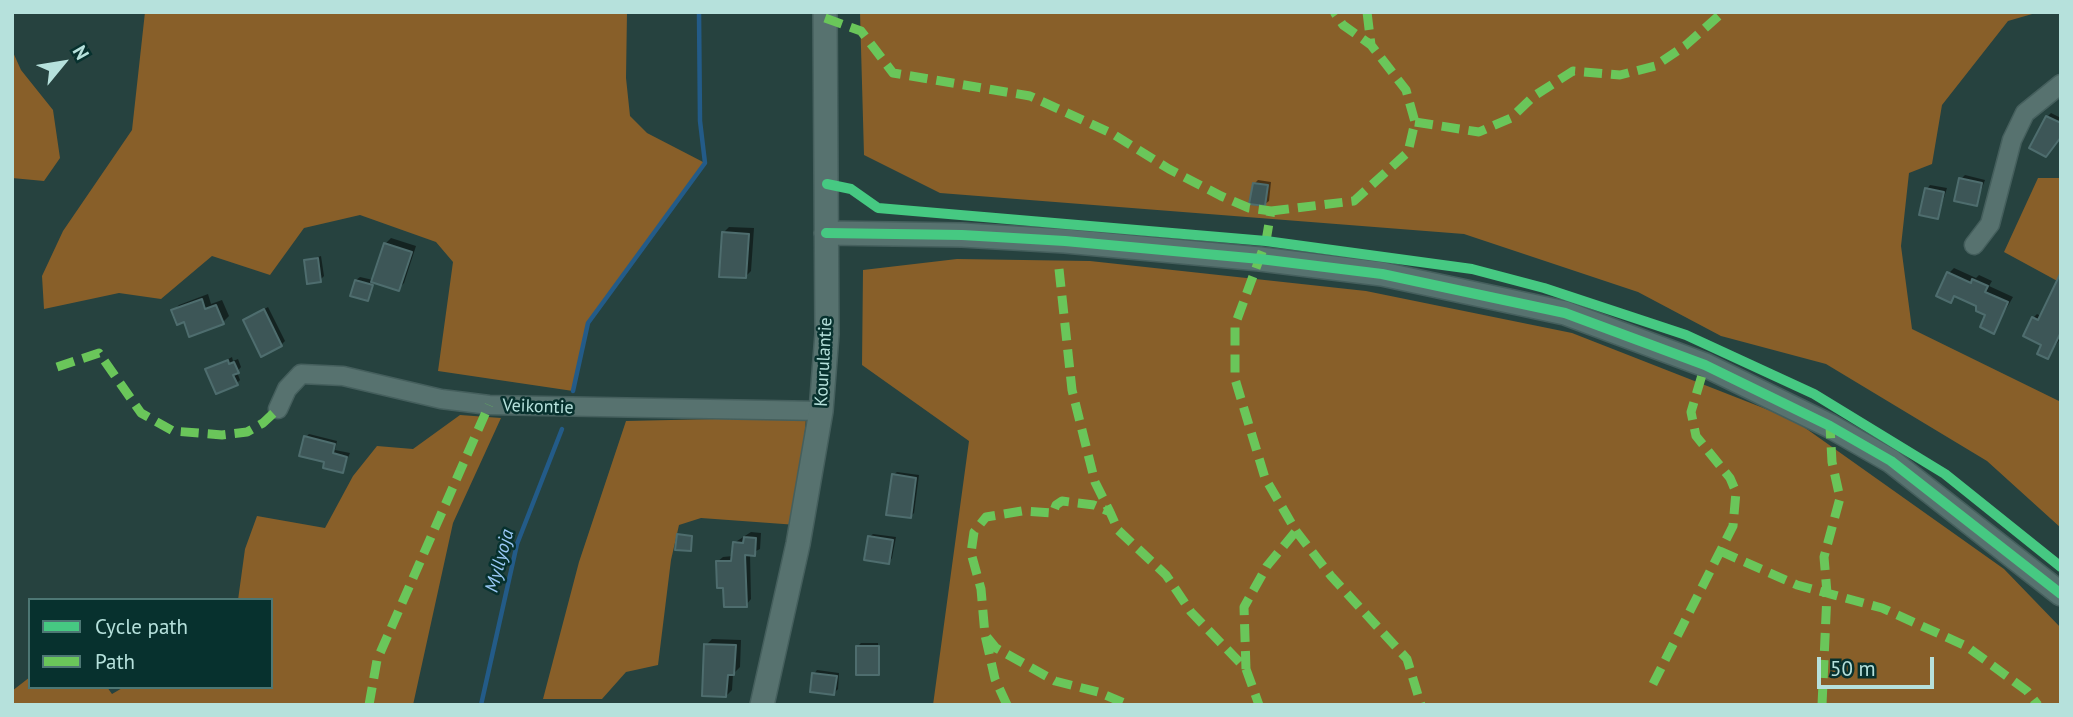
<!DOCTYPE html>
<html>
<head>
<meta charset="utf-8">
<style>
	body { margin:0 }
	#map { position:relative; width:2073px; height:717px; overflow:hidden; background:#26423f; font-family:"PT Sans",sans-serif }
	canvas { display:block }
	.frame { position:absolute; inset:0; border:14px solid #b6e1dc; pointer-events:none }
	.legend { position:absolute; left:28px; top:598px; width:245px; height:91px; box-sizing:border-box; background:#07312e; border:2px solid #4d7774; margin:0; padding:9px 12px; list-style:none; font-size:21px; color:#b6e1dc }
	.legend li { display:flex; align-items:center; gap:14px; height:35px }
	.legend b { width:35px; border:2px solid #4d7774 }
	.north { position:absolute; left:28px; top:28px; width:70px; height:70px; -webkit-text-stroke:5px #07312e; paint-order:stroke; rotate:60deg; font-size:19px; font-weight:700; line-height:28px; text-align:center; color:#b6e1dc }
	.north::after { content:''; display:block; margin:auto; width:24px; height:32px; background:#b6e1dc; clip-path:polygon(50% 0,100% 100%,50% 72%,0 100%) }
	.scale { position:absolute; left:1817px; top:657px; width:117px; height:32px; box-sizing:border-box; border:4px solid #b6e1dc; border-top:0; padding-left:9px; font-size:21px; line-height:24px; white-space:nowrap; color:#b6e1dc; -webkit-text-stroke:5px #07312e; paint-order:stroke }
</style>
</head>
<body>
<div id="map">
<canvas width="2073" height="717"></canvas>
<div class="frame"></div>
<ul class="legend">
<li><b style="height:9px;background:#46c982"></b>Cycle path</li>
<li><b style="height:9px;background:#6ac65a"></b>Path</li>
</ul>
<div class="north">N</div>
<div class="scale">50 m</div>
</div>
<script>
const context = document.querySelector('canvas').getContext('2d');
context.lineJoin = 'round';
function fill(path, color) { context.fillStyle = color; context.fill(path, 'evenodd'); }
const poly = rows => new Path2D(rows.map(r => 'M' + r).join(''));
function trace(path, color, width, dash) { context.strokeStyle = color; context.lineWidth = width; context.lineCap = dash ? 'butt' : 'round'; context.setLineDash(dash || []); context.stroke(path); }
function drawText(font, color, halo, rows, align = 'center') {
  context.font = font + ' "PT Sans",sans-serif'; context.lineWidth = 5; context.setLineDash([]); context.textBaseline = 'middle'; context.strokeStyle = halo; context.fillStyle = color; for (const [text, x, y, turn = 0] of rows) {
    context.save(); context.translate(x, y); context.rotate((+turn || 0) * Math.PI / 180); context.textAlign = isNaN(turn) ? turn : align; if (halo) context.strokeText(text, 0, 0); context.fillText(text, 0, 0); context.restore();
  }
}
const forest = poly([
	[145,12,627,12,626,78,630,116,647,133,705,163,588,323,573,391,438,371,453,262,436,242,360,215,304,228,270,275,212,256,161,299,119,293,44,309,42,276,63,231,132,130],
	[860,12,2039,12,2008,21,1942,105,1932,164,1909,173,1901,246,1912,329,2061,402,2061,528,1987,461,1826,364,1721,336,1638,292,1464,234,940,193,864,155],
	[12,50,21,70,53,110,60,158,44,181,12,178],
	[2038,178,2061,178,2061,283,2004,252],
	[957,259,1090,261,1366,291,1572,333,1794,420,2004,569,2061,628,2061,705,933,705,969,441,862,365,863,270],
	[460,415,501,418,453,523,413,705,12,705,12,691,30,677,30,687,107,687,112,694,124,687,271,687,271,600,238,600,245,549,257,516,325,528,353,476,377,446,413,449],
	[759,418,806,418,797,525,701,518,679,525,671,560,658,665,626,672,602,699,543,699,579,562,626,421]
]);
const shadow = poly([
	[2051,113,2061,118,2061,137,2053,148,2047,117],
	[1965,175,1985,180,1976,204,1961,179],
	[1258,180,1271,182,1269,201,1265,204,1254,184],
	[1930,185,1947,188,1938,217,1927,189],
	[729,227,754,228,751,271,745,277,723,233],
	[391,238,416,246,404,283,398,289,375,281,368,299,356,280,360,277,373,280,385,244],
	[321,256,324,276,320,280,305,261],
	[1954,268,1976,278,1979,275,1992,281,1989,286,2013,297,1993,332,1988,314,1978,305,1956,295,1950,301,1949,273],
	[2061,285,2061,338,2047,357,2033,318,2037,314,2041,316],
	[208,294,211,304,222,300,229,316,223,322,185,320,173,311,179,305],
	[268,307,285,341,281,345,245,320],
	[232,357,233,361,238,359,241,367,237,372,240,380,237,383,208,370],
	[309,434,337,441,335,450,350,453,342,471,306,437],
	[897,472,919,475,914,513,910,517,893,475],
	[751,532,761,533,760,549,750,554,751,599,746,605,725,586,717,562,723,557,733,556,734,543],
	[873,534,896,537,892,558,889,562,869,537],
	[712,639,741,640,740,667,733,674,732,690,726,696,706,645],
	[861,643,878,643,878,673,858,673,858,646],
	[817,670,839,673,838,689,834,693,814,674]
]);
const stream = poly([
	[573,391,588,323,705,163,700,121,699,12],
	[481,705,517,544,562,429]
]);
const building = poly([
	[2046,116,2061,123,2061,137,2046,157,2029,148,2046,116],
	[1959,178,1982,183,1977,206,1954,201,1959,178],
	[1253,183,1268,185,1265,206,1249,204,1253,183],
	[1925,188,1944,192,1938,219,1919,215,1925,188],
	[722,232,749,234,746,278,719,277,722,232],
	[384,243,412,252,399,291,371,282,384,243],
	[318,258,321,282,307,284,304,260,318,258],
	[1947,272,1971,283,1972,279,1988,286,1985,292,2008,302,1994,334,1980,327,1985,315,1976,311,1976,306,1954,296,1951,303,1936,296,1947,272],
	[2061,272,2061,332,2048,359,2037,354,2041,345,2023,336,2032,317,2038,320,2061,272],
	[355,280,373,285,368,301,350,296,355,280],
	[202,299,205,309,216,305,224,324,189,337,184,322,177,325,171,310,202,299],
	[264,309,282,346,261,357,243,320,264,309],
	[228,360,229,364,234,362,239,373,233,375,238,385,216,394,205,369,228,360],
	[304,436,335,444,333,453,347,457,343,473,323,468,324,462,299,456,304,436],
	[892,474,916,478,911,518,886,515,892,474],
	[677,534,692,536,691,551,675,550,677,534],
	[868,536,893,540,889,564,864,560,868,536],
	[744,537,756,538,755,556,745,555,747,607,724,607,723,588,717,588,716,561,731,561,733,542,743,543,744,537],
	[704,644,736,645,734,675,728,675,726,697,702,696,704,644],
	[856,646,879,646,879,675,856,675,856,646],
	[812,673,837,676,834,695,810,692,812,673]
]);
const minor = poly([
	[1974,245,1990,224,2012,140,2025,113,2061,84],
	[278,409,287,389,301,374,343,376,441,399,489,405,821,411]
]);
const tertiary = poly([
	[826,233,962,235,1065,241,1260,259,1382,274,1565,313,1705,365,1830,426,1891,461,2061,594],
	[762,705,798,544,821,411,827,334,825,12]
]);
const quiet = poly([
	[1367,12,1371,45],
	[825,18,861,31,893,73,1030,96,1113,134,1169,169,1221,196,1249,208,1271,211,1266,241,1235,325,1235,379,1265,478,1296,531,1331,576,1407,659,1421,705],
	[1415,122,1479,132,1511,118,1534,96,1573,71,1620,75,1655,66,1686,45,1723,12],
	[1271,211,1354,201,1408,152,1415,122,1406,90,1371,45,1343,25,1334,12],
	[1059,269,1072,390,1095,482,1110,512],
	[57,367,99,353,141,413,173,431,222,435,247,432,263,423,278,409],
	[1720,551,1797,585,1882,608,1966,646,2027,691,2038,705],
	[987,637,996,648,1055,681,1098,692,1129,705],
	[1246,669,1244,607,1267,566,1296,531],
	[1653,684,1733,526,1736,492,1730,478,1696,436,1691,412,1705,365],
	[369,705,377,660,489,405],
	[1007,705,995,679,985,635,981,589,971,553,974,532,986,517,1022,511,1053,513,1056,505,1062,501,1094,505,1110,512,1118,530,1166,575,1191,612,1246,669,1259,705],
	[1822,705,1827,593,1824,557,1840,498,1832,462,1830,426]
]);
const cycleway = poly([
	[827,184,851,189,878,208,1266,241,1472,269,1544,288,1686,335,1814,394,1945,474,2061,567],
	[826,233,962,235,1065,241,1260,259,1382,274,1565,313,1705,365,1830,426,1891,461,2061,594]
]);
const streetNames = [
	["Kourulantie",824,362,-87],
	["Veikontie",538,407,2]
];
const waterNames = [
	["Myllyoja",500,561,-75]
];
fill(forest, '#885f29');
fill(shadow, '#0007');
trace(stream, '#235b88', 4.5);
fill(building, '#3d5657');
trace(building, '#4e6d6e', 2);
trace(minor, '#455f5d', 21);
trace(tertiary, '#455f5d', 26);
trace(minor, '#57726f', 18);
trace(tertiary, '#57726f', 23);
trace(quiet, '#6ac65a', 9, [18, 9]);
trace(cycleway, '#46c982', 10);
drawText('18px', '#b6e1dc', '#07312e', streetNames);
drawText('italic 19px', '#9ac8f5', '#07312e', waterNames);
</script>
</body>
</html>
